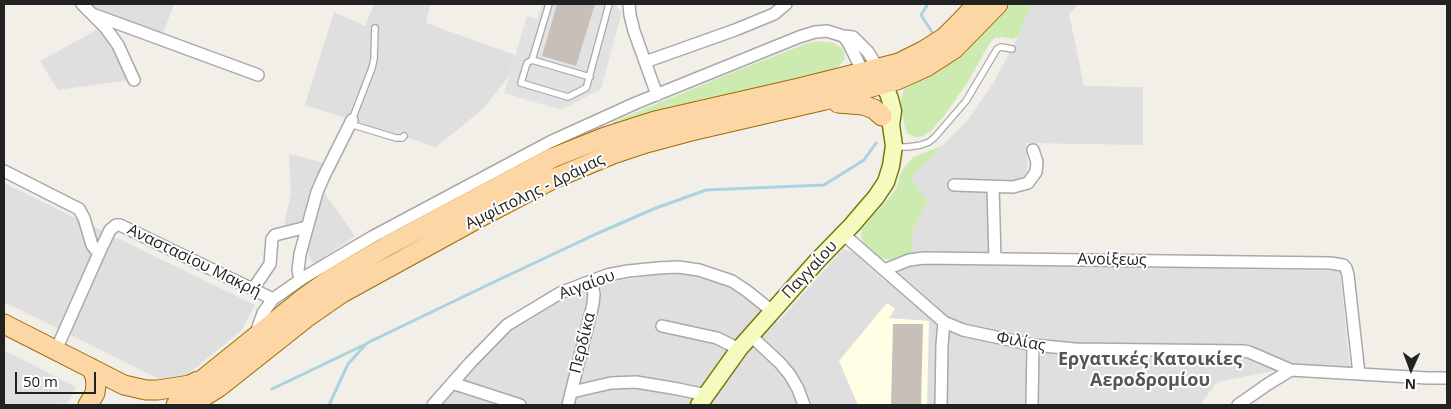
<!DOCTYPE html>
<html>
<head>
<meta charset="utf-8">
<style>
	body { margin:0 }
	#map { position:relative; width:1451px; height:409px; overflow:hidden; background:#f2efe9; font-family:"Open Sans",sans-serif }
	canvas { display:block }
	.frame { position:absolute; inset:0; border:5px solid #222; pointer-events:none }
	.north { position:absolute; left:1386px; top:344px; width:50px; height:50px; -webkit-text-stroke:4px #fff; paint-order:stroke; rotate:182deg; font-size:14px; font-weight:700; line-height:20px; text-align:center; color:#222 }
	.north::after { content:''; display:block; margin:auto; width:18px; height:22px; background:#222; clip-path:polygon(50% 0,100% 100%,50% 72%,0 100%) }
	.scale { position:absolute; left:15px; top:372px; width:81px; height:22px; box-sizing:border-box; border:2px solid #222; border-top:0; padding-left:6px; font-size:15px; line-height:18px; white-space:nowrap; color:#222; -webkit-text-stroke:4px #fff; paint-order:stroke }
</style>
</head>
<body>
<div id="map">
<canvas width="1451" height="409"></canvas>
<div class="frame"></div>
<div class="north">N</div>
<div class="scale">50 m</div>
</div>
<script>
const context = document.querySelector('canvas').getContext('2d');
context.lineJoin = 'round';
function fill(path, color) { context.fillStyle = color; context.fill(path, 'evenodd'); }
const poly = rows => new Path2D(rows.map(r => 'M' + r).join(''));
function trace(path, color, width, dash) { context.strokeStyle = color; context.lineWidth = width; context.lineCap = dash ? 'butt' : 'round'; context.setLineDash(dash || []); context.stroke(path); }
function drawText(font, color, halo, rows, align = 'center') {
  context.font = font + ' "Open Sans",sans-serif'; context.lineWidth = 4; context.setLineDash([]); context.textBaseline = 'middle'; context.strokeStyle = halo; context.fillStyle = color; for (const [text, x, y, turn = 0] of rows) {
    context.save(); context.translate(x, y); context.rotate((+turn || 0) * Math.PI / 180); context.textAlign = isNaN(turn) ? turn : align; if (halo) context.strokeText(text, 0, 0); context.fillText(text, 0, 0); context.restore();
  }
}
const residential = poly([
	[90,4,174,4,162,36,109,17],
	[374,4,430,4,426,23,515,55,509,76,484,108,436,147,305,105,334,12,365,26],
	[1030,4,1078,4,1069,14,1084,86,1143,87,1143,145,1026,143,1028,178,1013,183,989,181,991,264,1340,271,1350,370,1303,368,1285,361,1278,370,1217,382,1200,405,439,405,451,390,508,333,536,312,572,293,606,283,652,275,686,274,710,278,727,284,778,322,843,249,853,252,886,282,897,270,914,264,912,232,928,201,911,177,967,121,994,82,1020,33,1024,18],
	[100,28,108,38,130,80,58,90,40,61],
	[289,154,325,163,317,182,355,236,314,264,306,251,313,223,283,230,291,193],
	[4,183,255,305,242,330,183,378,171,383,159,379,4,302],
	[4,350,76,387,68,403,34,405,4,405]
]);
const education = poly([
	[887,303,895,309,889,318,929,321,927,405,858,405,839,361]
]);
const grass = poly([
	[1011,4,1031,4,1018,37,1012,39,1002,37,994,38,988,46,968,82,944,116,931,131,923,136,915,137,908,134,905,128,901,104,901,100,904,89,946,66,959,56],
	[818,41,834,43,842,48,844,52,845,59,839,66,834,69,802,78,678,106,612,124,615,121,736,71,808,43],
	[943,145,911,177,928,201,912,232,913,255,891,260,880,258,863,243,861,236,862,229,894,192,897,187,900,174,906,165,914,157]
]);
const parking = poly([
	[542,4,557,4,542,56,576,66,595,4,617,4,617,8,622,11,601,89,561,110,504,93,527,16,537,19]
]);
const stream = poly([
	[928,4,921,15,932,32],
	[272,389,366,344],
	[329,405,348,364,367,343,494,282,596,234,656,208,706,190,824,185,864,160,876,143]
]);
const building = poly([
	[557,4,595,4,576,66,542,56],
	[893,324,923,324,921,405,891,405]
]);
const lane = poly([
	[549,4,532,60,527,63,521,83,568,97,586,88,587,85,609,4],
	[532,60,590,77],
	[352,120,372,68,374,59,375,28],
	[350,124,396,138,402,138,404,136],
	[896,147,908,147,921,145,929,142,935,137,966,101,997,49,1001,47,1012,49]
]);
const street = poly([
	[82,4,105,27,118,45,134,80],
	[629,4,630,15,634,31,657,95],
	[95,15,258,75],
	[843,36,848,42,863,72],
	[645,62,735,30,774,14,786,4],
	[4,171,79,209,84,218,92,245,95,249,100,251,110,230,116,225,120,225,273,299,263,313,255,336],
	[954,185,1013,187,1028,183,1036,172,1037,162,1033,150],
	[993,187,995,259],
	[843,234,944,322,963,330,1033,345,1075,349,1244,351,1249,352,1291,370],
	[884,270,909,260,924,258,1330,263,1343,265,1346,268,1348,275,1359,374],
	[300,280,298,270,300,254,317,192,324,176,352,120],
	[253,289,270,264,272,239,275,235,307,227],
	[273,299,303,278,372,237,550,142,636,103,799,37,815,32,827,31,843,36,853,37,868,52,878,68],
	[662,326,717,338,739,349],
	[750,335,780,363,790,375,798,389,804,405],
	[60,341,100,251],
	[452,383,520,405],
	[572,392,611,383,636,382,678,389,706,395],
	[433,405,470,363,507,325,560,293,607,275,628,271,658,268,678,267,699,270,732,281,747,291,772,311],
	[568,405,593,304,594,294,591,281],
	[941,405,942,345,944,322],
	[1032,405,1033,345],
	[1238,405,1268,384,1291,370,1428,378,1447,378]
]);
const secondary = poly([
	[699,405,739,349,817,261,852,225,876,197,886,182,891,166,894,146,891,125,893,111,890,99,880,72]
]);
const primary = poly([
	[838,103,863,105,874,109,882,116],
	[4,324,124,385,146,390,158,390,190,385,198,381],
	[88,405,95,393,96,384,95,376,91,368],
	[176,405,191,389,305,297,329,280,387,246,552,158,605,137,655,121,799,88,899,63,923,51,945,37,961,21,977,4],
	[178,405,188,403,203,397,219,387,306,318,342,293,484,215,553,179,613,154,646,143,691,131,825,100,897,80,926,67,954,49,998,4]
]);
const streetNames = [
	["Αμφίπολης - Δράμας",535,192,-26],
	["Ανοίξεως",1112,260,1],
	["Αναστασίου Μακρή",194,261,26],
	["Παγγαίου",810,270,-47],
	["Αιγαίου",587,285,-20],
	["Φιλίας",1021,342,10],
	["Περδίκα",583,343,-76]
];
const neighbourhoodNames = [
	["Εργατικές Κατοικίες",1150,360],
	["Αεροδρομίου",1150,381]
];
fill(residential, '#e0dfdf');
fill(education, '#ffffe5');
fill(grass, '#cdebb0');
fill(parking, '#e2e2e2');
trace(stream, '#aad3df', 3);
fill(building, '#c7bfb8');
trace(lane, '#a9a9a9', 8);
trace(street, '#a9a9a9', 14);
trace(secondary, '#707d05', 19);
trace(primary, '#a06b00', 21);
trace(lane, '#fff', 5.5);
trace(street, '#fff', 11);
trace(secondary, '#f7fabf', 16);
trace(primary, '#fcd6a4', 19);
drawText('16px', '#222', '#fff', streetNames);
drawText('bold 18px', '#555', '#fff', neighbourhoodNames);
</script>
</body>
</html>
